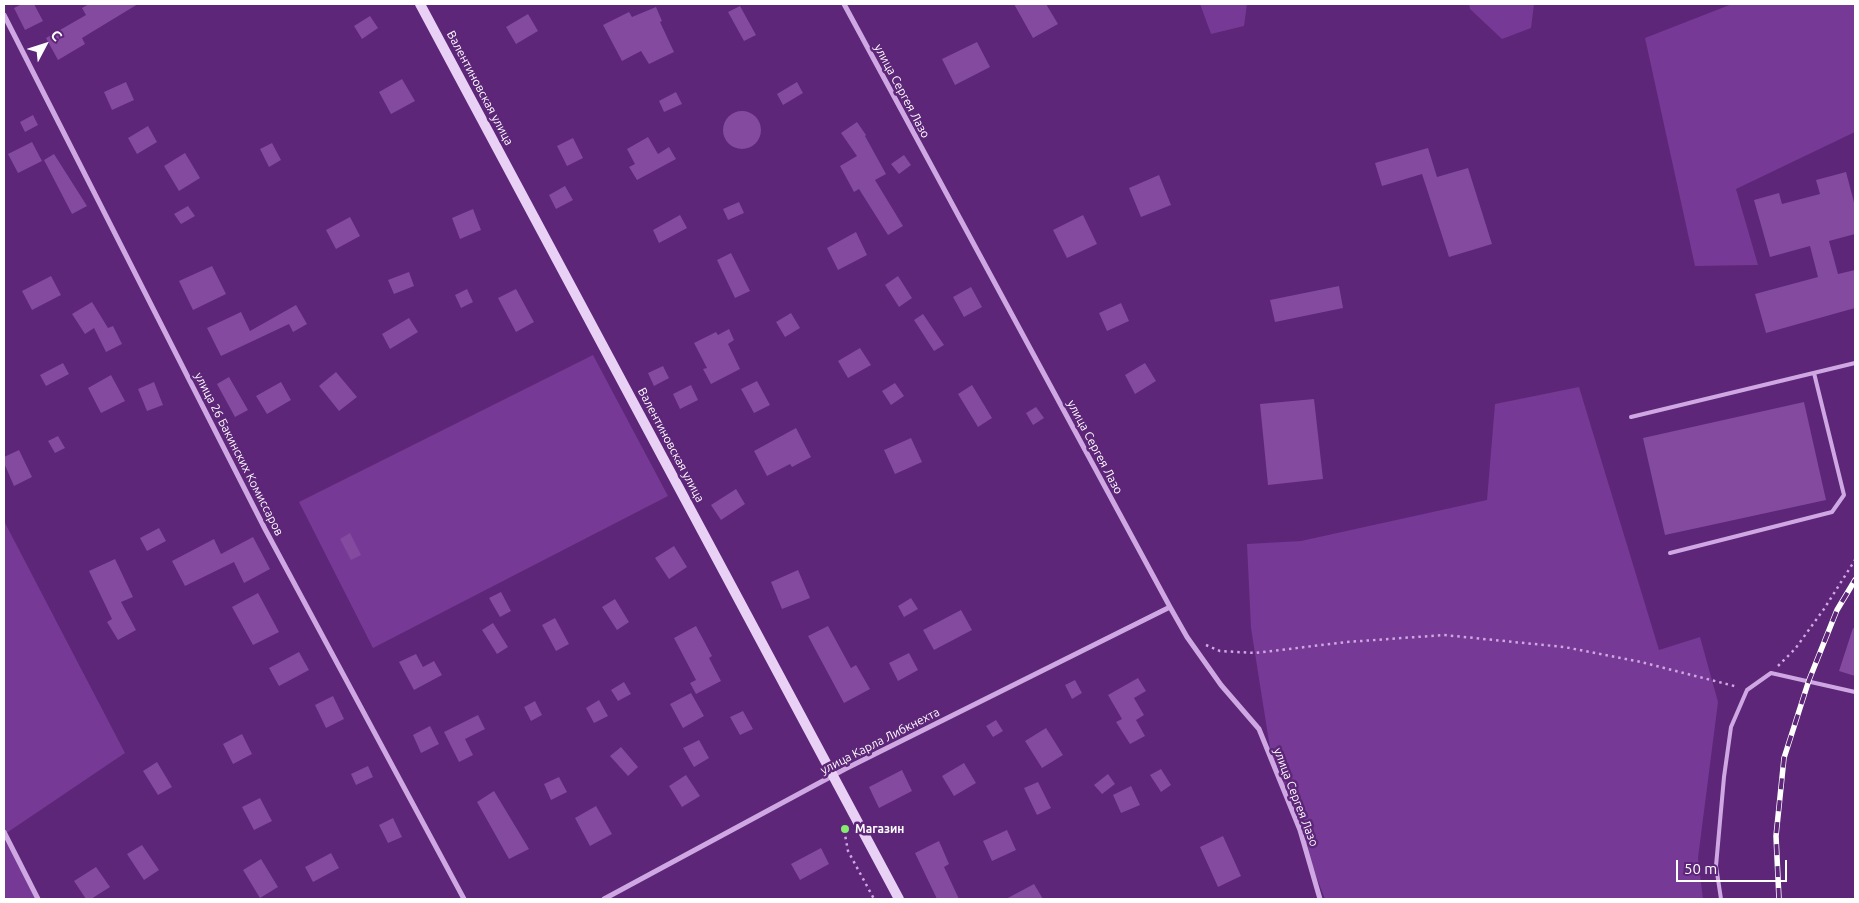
<!DOCTYPE html>
<html>
<head>
<meta charset="utf-8">
<style>
	body { margin:0 }
	#map { position:relative; width:1859px; height:903px; overflow:hidden; background:#5d2679; font-family:Ubuntu,sans-serif }
	canvas { display:block }
	.frame { position:absolute; inset:0; border:5px solid #fff; pointer-events:none }
	.north { position:absolute; left:20px; top:20px; width:50px; height:50px; -webkit-text-stroke:4px #5d2679; paint-order:stroke; rotate:50deg; font-size:14px; font-weight:700; line-height:20px; text-align:center; color:#fff }
	.north::after { content:''; display:block; margin:auto; width:18px; height:22px; background:#fff; clip-path:polygon(50% 0,100% 100%,50% 72%,0 100%) }
	.scale { position:absolute; left:1676px; top:860px; width:111px; height:22px; box-sizing:border-box; border:2px solid #fff; border-top:0; padding-left:6px; font-size:15px; line-height:18px; white-space:nowrap; color:#fff; -webkit-text-stroke:4px #5d2679; paint-order:stroke }
</style>
</head>
<body>
<div id="map">
<canvas width="1859" height="903"></canvas>
<div class="frame"></div>
<div class="north">С</div>
<div class="scale">50 m</div>
</div>
<script>
const context = document.querySelector('canvas').getContext('2d');
context.lineJoin = 'round';
function fill(path, color) { context.fillStyle = color; context.fill(path, 'evenodd'); }
const poly = rows => new Path2D(rows.map(r => 'M' + r).join(''));
function trace(path, color, width, dash) { context.strokeStyle = color; context.lineWidth = width; context.lineCap = dash ? 'butt' : 'round'; context.setLineDash(dash || []); context.stroke(path); }
function drawText(font, color, halo, rows, align = 'center') {
  context.font = font + ' Ubuntu,sans-serif'; context.lineWidth = 5; context.setLineDash([]); context.textBaseline = 'middle'; context.strokeStyle = halo; context.fillStyle = color; for (const [text, x, y, turn = 0] of rows) {
    context.save(); context.translate(x, y); context.rotate((+turn || 0) * Math.PI / 180); context.textAlign = isNaN(turn) ? turn : align; if (halo) context.strokeText(text, 0, 0); context.fillText(text, 0, 0); context.restore();
  }
}
const green = poly([
	[1200,4,1247,4,1244,26,1211,34],
	[1469,4,1534,4,1531,28,1502,39,1470,9],
	[1732,4,1855,4,1855,132,1736,189,1758,265,1695,266,1645,38],
	[593,355,668,496,373,648,299,502],
	[1579,387,1659,650,1700,637,1718,702,1698,858,1703,899,1325,899,1273,767,1251,628,1247,544,1301,541,1487,500,1495,404],
	[4,521,125,753,5,834,38,899,4,899]
]);
const building = poly([
	[22,4,34,4,43,21,25,30,14,8],
	[89,4,138,4,82,38,85,44,58,60,46,38,86,15,82,8],
	[1014,4,1046,4,1058,24,1033,38],
	[740,6,756,35,744,41,728,12],
	[656,7,662,21,660,22,674,52,649,64,641,51,622,61,603,25,629,12,632,17],
	[528,14,538,31,516,44,506,27],
	[370,16,378,28,362,39,354,26],
	[977,42,990,67,955,85,942,59],
	[402,79,415,101,391,114,379,92],
	[126,82,134,100,112,110,104,92],
	[797,82,803,93,783,105,777,94],
	[676,92,682,104,664,112,659,101],
	'723 130a19 19 0 1 1 38 0a19 19 0 1 1-38 0Z',
	[33,115,38,125,25,132,20,122],
	[857,122,866,135,865,136,886,174,875,180,903,226,888,235,859,189,854,192,840,166,857,156,841,133],
	[148,126,157,142,137,154,128,138],
	[648,137,658,154,669,147,676,159,637,180,629,167,635,164,627,149],
	[573,138,583,158,567,166,557,146],
	[32,142,42,161,18,173,8,154],
	[272,143,281,160,269,167,260,149],
	[1428,148,1437,177,1468,168,1492,244,1449,257,1422,174,1382,186,1375,163],
	[185,153,200,178,179,191,164,166],
	[54,154,87,206,72,214,44,160],
	[904,155,911,165,899,174,891,164],
	[1846,172,1855,206,1855,234,1829,241,1838,274,1855,270,1855,308,1766,333,1755,294,1818,277,1810,246,1770,257,1754,200,1779,193,1782,204,1820,194,1816,180],
	[1159,175,1171,205,1141,217,1129,188],
	[565,186,573,200,556,209,549,195],
	[739,202,744,213,728,220,723,209],
	[188,206,195,216,181,224,174,214],
	[473,209,481,230,460,239,452,218],
	[680,215,687,228,659,243,653,230],
	[1083,215,1097,244,1067,258,1053,230],
	[350,217,360,236,336,249,326,230],
	[856,232,867,255,838,270,827,248],
	[731,253,750,291,735,298,717,260],
	[212,266,226,294,193,310,179,281],
	[409,272,414,286,394,294,388,280],
	[51,276,61,295,32,310,22,291],
	[898,276,912,298,899,307,885,285],
	[1339,286,1343,308,1275,322,1270,300],
	[971,287,982,307,964,317,953,297],
	[467,289,473,302,461,308,455,295],
	[516,289,534,322,516,332,498,298],
	[92,302,108,328,113,326,122,344,106,352,94,328,85,334,72,314],
	[1121,303,1129,321,1107,331,1099,313],
	[296,305,307,324,293,332,289,324,221,356,207,328,241,312,250,331],
	[791,313,800,328,785,337,776,322],
	[923,314,944,345,934,351,914,320],
	[409,318,418,332,390,349,382,334],
	[729,329,734,340,728,344,740,369,711,384,703,369,707,368,694,343,716,332,718,335],
	[860,348,871,365,848,378,838,361],
	[63,363,69,374,46,386,40,375],
	[1145,363,1156,381,1135,394,1125,375],
	[663,366,669,378,654,386,648,373],
	[336,372,357,397,339,411,319,386],
	[111,375,125,401,101,413,88,388],
	[229,377,248,410,235,417,217,384],
	[757,381,770,405,754,413,741,389],
	[154,382,163,405,147,411,138,389],
	[281,382,291,400,267,414,256,396],
	[895,383,904,396,891,405,882,391],
	[691,385,698,400,680,409,673,394],
	[972,385,992,418,978,427,958,394],
	[1314,399,1323,479,1268,485,1260,404],
	[1804,402,1826,500,1665,535,1643,438],
	[1036,407,1044,418,1033,425,1026,413],
	[796,428,811,457,792,467,790,464,767,476,754,451],
	[58,436,65,448,55,453,48,441],
	[911,438,922,462,895,474,884,450],
	[19,450,32,477,14,486,4,463,4,457],
	[736,489,745,504,721,520,711,505],
	[159,528,166,541,147,551,140,538],
	[350,533,361,555,351,560,340,539],
	[253,537,270,569,244,583,234,562,185,586,172,561,214,539,221,554],
	[674,546,687,567,669,579,655,558],
	[115,559,133,597,121,602,136,630,118,640,107,622,112,619,89,571],
	[798,570,810,598,782,609,771,582],
	[501,592,511,611,500,617,489,598],
	[258,593,279,632,253,645,232,607],
	[911,598,918,609,904,617,898,606],
	[615,599,629,622,617,630,602,607],
	[961,610,972,630,934,650,923,630],
	[555,618,569,644,556,651,542,625],
	[493,623,508,647,497,654,482,630],
	[696,626,712,656,709,658,721,681,696,694,690,683,696,680,674,638],
	[828,626,851,668,856,665,870,689,844,703,808,636],
	[1853,628,1855,629,1855,676,1839,671],
	[299,652,309,670,279,686,269,668],
	[909,653,918,670,898,681,889,663],
	[416,654,423,667,434,661,442,675,414,690,399,662],
	[1138,678,1146,691,1134,698,1144,715,1136,720,1145,736,1130,744,1116,722,1122,719,1108,695],
	[1075,680,1082,693,1072,699,1065,685],
	[624,682,631,694,618,701,611,690],
	[691,693,704,716,683,728,670,704],
	[333,696,344,719,326,728,315,705],
	[599,700,608,716,594,723,586,708],
	[535,701,542,715,531,721,524,707],
	[743,711,753,729,740,735,730,717],
	[478,715,485,729,465,739,473,755,459,762,444,732],
	[996,720,1003,731,993,737,986,726],
	[430,726,439,744,421,753,413,735],
	[1046,728,1063,755,1042,768,1025,741],
	[242,734,252,754,233,764,223,744],
	[699,740,709,758,694,767,683,748],
	[621,747,638,767,628,776,610,756],
	[157,762,172,787,158,795,143,771],
	[964,763,976,783,954,796,942,776],
	[368,766,373,777,356,785,351,774],
	[1161,769,1171,785,1161,792,1150,775],
	[902,770,912,791,879,808,869,787],
	[1108,774,1115,784,1102,794,1094,785],
	[686,775,700,796,682,807,669,786],
	[559,777,567,792,551,800,544,784],
	[1038,782,1051,808,1037,815,1024,788],
	[1131,786,1140,805,1121,813,1113,795],
	[494,791,529,849,509,859,477,802],
	[260,798,272,821,254,830,242,807],
	[596,806,612,834,590,846,575,818],
	[393,818,402,837,388,843,379,825],
	[1007,830,1016,850,992,861,983,841],
	[1223,836,1241,876,1218,887,1200,847],
	[939,841,949,864,944,867,959,899,937,899,915,853],
	[142,845,159,870,144,880,127,854],
	[821,848,829,864,800,880,791,864],
	[331,853,339,868,313,882,305,867],
	[261,859,278,887,260,898,243,870],
	[96,867,110,887,91,899,86,899,74,881],
	[1034,884,1043,899,1006,899]
]);
const path = poly([
	[1206,645,1220,651,1255,653,1347,642,1444,635,1564,647,1641,662,1738,687],
	[1778,666,1795,649,1824,609,1855,560],
	[843,824,848,851,874,899]
]);
const service = poly([
	[1631,417,1855,363],
	[1670,553,1832,512,1844,495,1814,373],
	[1721,899,1716,866,1724,777,1731,727,1747,690,1771,673,1855,692]
]);
const minor = poly([
	[844,4,1170,607,1187,637,1221,685,1259,729,1300,830,1320,899],
	[4,15,265,529,464,899],
	[4,832,38,899],
	[604,899,845,769,1170,607]
]);
const secondary = poly([
	[420,4,899,899]
]);
const rail = poly([
	[1779,899,1776,836,1784,758,1809,680,1837,610,1855,580]
]);
const markers = [
	[845,829,5,"#85ec6e"]
];
const streetNames = [
	["Валентиновская улица",480,88,62],
	["улица Сергея Лазо",902,91,62],
	["Валентиновская улица",671,445,62],
	["улица Сергея Лазо",1095,447,62],
	["улица 26 Бакинских Комиссаров",239,454,63],
	["улица Карла Либкнехта",880,741,-27],
	["улица Сергея Лазо",1296,797,69]
];
const poiNames = [
	["Магазин",855,829]
];
fill(green, '#763996');
fill(building, '#834aa0');
trace(path, '#cfa8e3', 2.5, [2.5, 4]);
trace(service, '#cfa8e3', 4);
trace(minor, '#cfa8e3', 5);
trace(secondary, '#e8d1f4', 10);
trace(rail, '#fff', 5.5);
trace(rail, '#5d2679', 4, [11]);
for (const [x, y, r, color] of markers) { const dot = new Path2D(); dot.arc(x, y, r, 0, 2 * Math.PI); context.fillStyle = color; context.fill(dot); trace(dot, '#5d2679', 2); }
drawText('12px', '#fff', '#5d2679', streetNames);
drawText('bold 12px', '#fff', '#5d2679', poiNames, 'left');
</script>
</body>
</html>
